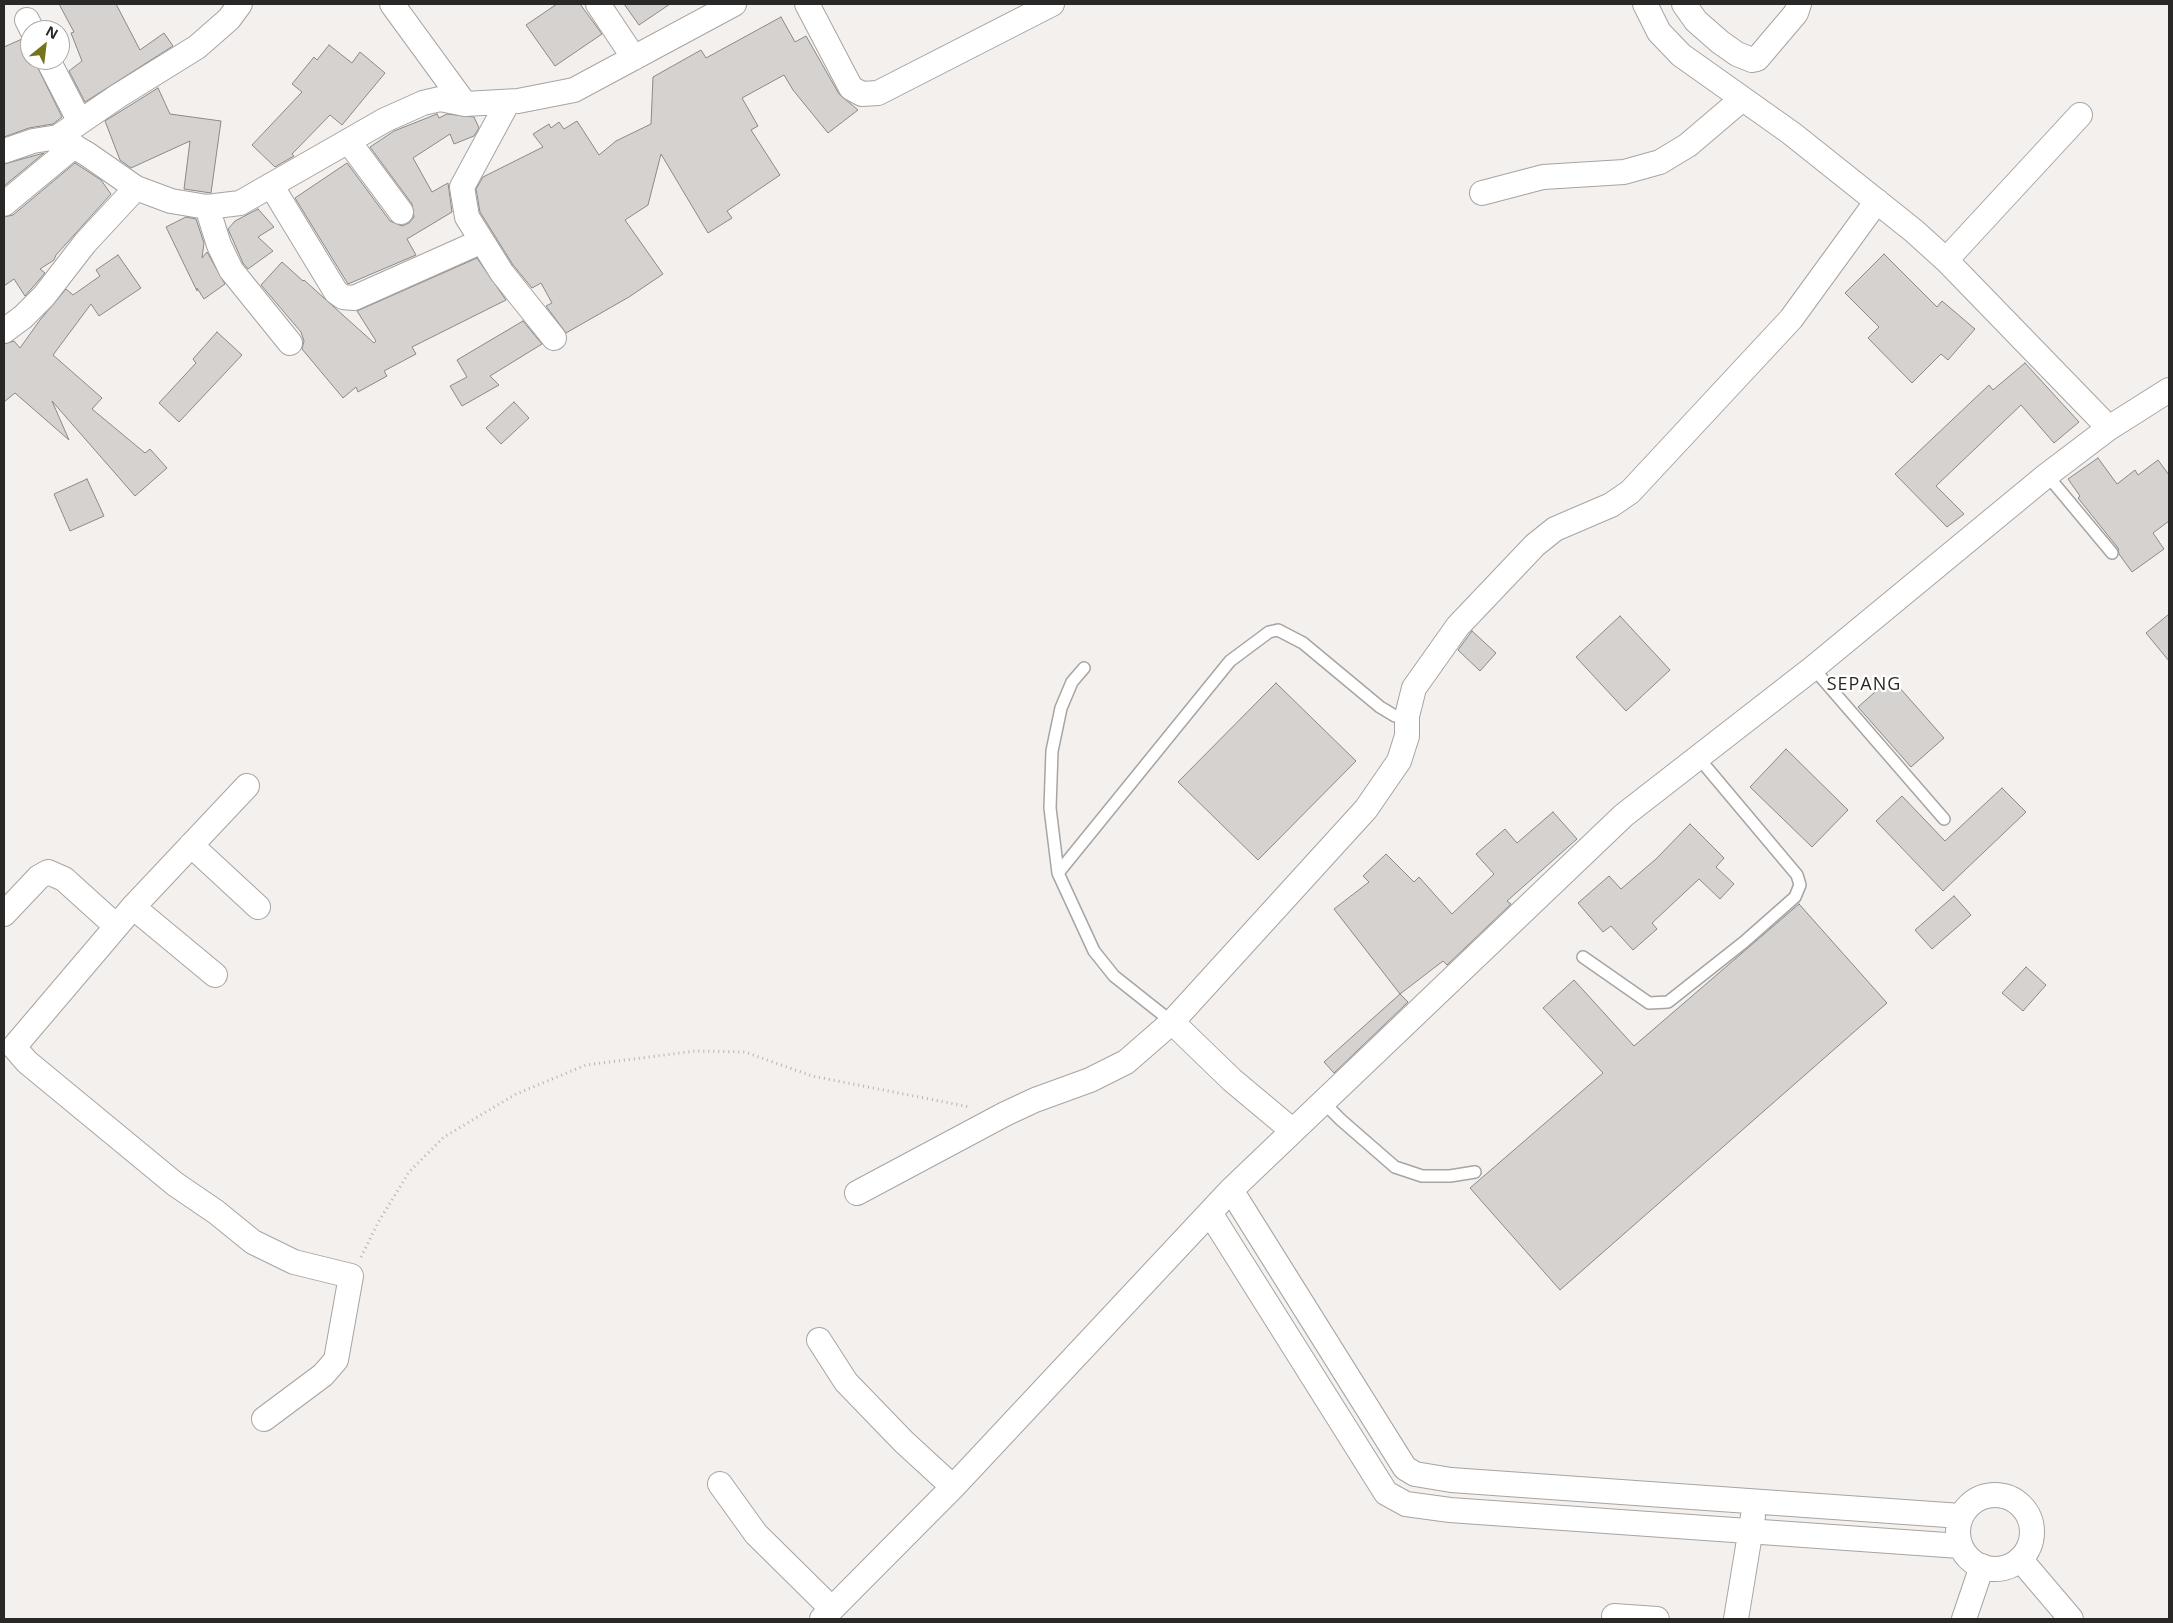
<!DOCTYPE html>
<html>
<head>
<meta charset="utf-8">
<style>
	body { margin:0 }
	#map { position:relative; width:2173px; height:1623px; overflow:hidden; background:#f3f0ed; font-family:"Open Sans",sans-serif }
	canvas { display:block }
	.frame { position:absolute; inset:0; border:5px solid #292827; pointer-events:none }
	.north { position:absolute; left:20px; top:20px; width:50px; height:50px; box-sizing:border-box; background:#fff; border:1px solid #a9a9a9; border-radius:50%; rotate:29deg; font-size:14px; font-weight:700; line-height:20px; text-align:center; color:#292827 }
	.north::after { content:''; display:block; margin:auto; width:18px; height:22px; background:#74751b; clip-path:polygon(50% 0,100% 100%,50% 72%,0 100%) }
</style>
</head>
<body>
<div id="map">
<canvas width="2173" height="1623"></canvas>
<div class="frame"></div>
<div class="north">N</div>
</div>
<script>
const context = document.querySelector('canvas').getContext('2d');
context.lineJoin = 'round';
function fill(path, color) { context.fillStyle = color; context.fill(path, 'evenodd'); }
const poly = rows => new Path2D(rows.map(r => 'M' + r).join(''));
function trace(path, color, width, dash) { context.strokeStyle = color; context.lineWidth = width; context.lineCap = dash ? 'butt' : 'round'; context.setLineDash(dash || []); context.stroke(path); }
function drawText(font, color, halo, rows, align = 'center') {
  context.font = font + ' "Open Sans",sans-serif'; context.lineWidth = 4.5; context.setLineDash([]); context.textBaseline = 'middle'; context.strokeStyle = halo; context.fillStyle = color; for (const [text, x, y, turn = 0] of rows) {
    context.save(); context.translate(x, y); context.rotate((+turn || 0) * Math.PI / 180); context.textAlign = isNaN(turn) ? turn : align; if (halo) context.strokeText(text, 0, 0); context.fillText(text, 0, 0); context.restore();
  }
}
const building = poly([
	[59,4,116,4,140,50,164,33,173,46,85,102,69,71,82,61,71,33,74,32,59,4],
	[557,4,580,4,602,34,555,66,526,25,557,4],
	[624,4,670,4,639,25,624,4],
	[781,17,795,42,806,36,839,94,858,110,828,133,793,90,784,75,742,98,758,126,751,130,780,175,727,211,732,218,708,233,661,154,648,205,625,220,663,274,629,297,566,333,546,306,552,303,541,283,532,288,513,265,480,212,476,189,483,177,543,147,533,134,549,124,551,128,559,122,564,129,577,121,599,155,616,141,651,124,653,77,701,50,706,58,781,17],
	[22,39,30,43,30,60,34,60,62,117,53,124,29,128,4,137,4,47,22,39],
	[329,45,352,63,360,52,385,73,342,125,330,115,292,154,294,156,275,167,252,145,302,92,292,84,314,57,317,60,329,45],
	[158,88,170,114,221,121,211,193,184,189,190,141,131,168,120,160,105,121,158,88],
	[437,114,439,118,447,114,474,117,479,128,474,136,454,144,450,134,413,158,432,192,448,183,452,212,407,239,416,255,348,284,295,198,347,163,390,221,402,226,409,223,414,217,412,204,370,147,394,131,437,114],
	[44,153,4,186,4,164,44,153],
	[75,163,101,180,111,194,56,255,54,260,40,269,45,273,25,296,14,279,4,286,4,217,13,215,75,163],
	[258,209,274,227,258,237,273,251,248,269,243,263,228,229,235,221,258,209],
	[186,217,196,219,204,243,202,258,207,252,225,284,204,299,197,288,197,291,166,227,186,217],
	[1884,254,1937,307,1942,301,1975,329,1948,360,1941,354,1912,383,1868,338,1879,327,1845,293,1884,254],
	[118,255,141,288,99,316,91,304,53,355,102,398,92,409,145,453,150,449,167,468,135,496,52,401,69,440,15,393,4,402,4,344,14,341,20,348,40,320,66,289,73,295,100,276,96,270,118,255],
	[477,258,506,300,412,347,416,354,384,371,387,376,358,392,356,387,343,398,302,349,304,341,301,332,261,285,282,262,303,281,304,280,374,343,376,341,357,311,477,258],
	[523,321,542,344,490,376,499,385,462,406,450,386,467,377,457,360,523,321],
	[217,332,242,355,179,422,159,403,196,363,193,359,217,332],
	[2025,363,2079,422,2054,443,2021,405,1936,486,1964,514,1947,527,1895,474,1989,385,1993,390,2025,363],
	[514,402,529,418,501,444,486,428,514,402],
	[2098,458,2117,484,2135,470,2138,475,2158,460,2169,475,2169,521,2153,533,2164,549,2132,572,2119,554,2118,548,2078,498,2080,496,2068,479,2098,458],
	[87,479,104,516,70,531,54,494,87,479],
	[2169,614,2169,661,2146,633,2169,614],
	[1620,616,1670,670,1626,711,1576,657,1620,616],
	[1472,631,1496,653,1480,671,1458,650,1472,631],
	[1891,678,1944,738,1911,767,1858,707,1891,678],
	[1276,683,1356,761,1258,860,1178,782,1276,683],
	[1786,749,1848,810,1812,847,1750,787,1786,749],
	[2002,788,2026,812,1943,891,1876,821,1902,796,1945,841,2002,788],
	[1553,812,1577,839,1507,901,1511,904,1447,965,1443,961,1400,994,1334,909,1369,882,1363,876,1386,854,1414,882,1419,877,1452,914,1494,874,1476,854,1505,829,1517,843,1553,812],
	[1690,824,1724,858,1716,867,1734,884,1720,899,1699,879,1652,923,1657,929,1633,950,1611,926,1603,932,1578,903,1609,876,1621,889,1656,859,1690,824],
	[1954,896,1971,915,1932,949,1915,930,1954,896],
	[1799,904,1887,1003,1560,1290,1470,1188,1603,1073,1543,1008,1574,980,1634,1046,1799,904],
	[2026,967,2046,985,2023,1011,2002,993,2026,967],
	[1400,994,1408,1002,1334,1073,1324,1062,1400,994]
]);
const path = poly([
	[361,1257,379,1221,409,1172,444,1137,516,1094,586,1065,696,1051,745,1052,812,1076,970,1107]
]);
const service = poly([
	[2047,475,2112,553],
	[1084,668,1072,682,1061,708,1052,751,1050,808,1058,873,1094,951,1114,976,1172,1022],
	[1813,668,1944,819],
	[1058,873,1230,661,1269,632,1278,630,1303,643,1380,707,1395,716,1407,716],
	[1583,957,1649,1003,1668,1002,1744,942,1795,897,1800,885,1797,875,1697,756],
	[1323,1102,1341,1120,1395,1167,1422,1176,1450,1176,1475,1172]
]);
const minor = poly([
	[392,4,465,104],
	[598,4,634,58],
	[807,4,851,88,862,94,878,93,1052,4],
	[1645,4,1659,32,1681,55,1791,133,1914,231,1946,260,2109,428],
	[1684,4,1696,21,1720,42,1737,54,1752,60,1757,59,1796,13,1799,4],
	[27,20,32,30],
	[48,60,80,122],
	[508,102,462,187,467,217,502,273,554,338],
	[58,137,118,96,197,47,229,19,240,4],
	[349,142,401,212],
	[4,151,33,141,58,137,87,154,136,188,171,201,207,207,240,203,385,120,423,103,440,99,465,104,518,101,574,90,734,4],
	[271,185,336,292,343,297,354,298,482,241],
	[1482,193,1543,177,1624,172,1660,162,1688,145,1742,99],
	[4,204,74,146],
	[207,207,219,245,231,270,290,343],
	[1946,260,2080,115],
	[4,331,23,317,44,296,85,243,136,188],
	[247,786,133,907,14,1047,27,1062,175,1184,216,1212,253,1242,294,1262,351,1276,336,1360,323,1375,264,1419],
	[191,845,258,907],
	[133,907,215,975],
	[4,914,39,877,48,872,64,879,116,926],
	[1172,1022,1232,1080,1293,1131],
	[1231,1190,1405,1468,1415,1474,1451,1480,1961,1516],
	[857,1193,1005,1114,1035,1100,1090,1080,1126,1062,1172,1022,1366,809,1399,761,1407,736,1407,716,1414,688,1458,626,1535,545,1555,529,1611,505,1630,492,1791,319,1877,201],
	[1210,1213,1386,1493,1406,1504,1450,1510,1960,1546],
	[819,1340,846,1382,904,1442,953,1487],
	[720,1484,756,1534,832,1609],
	'1958 1532a37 37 0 1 1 74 0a37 37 0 1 1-74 0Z',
	[2020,1559,2071,1619],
	[1614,1616,1657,1619],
	[822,1619,953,1487,1231,1190,1624,815,1813,668,2047,475,2109,428,2169,390],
	[1736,1619,1753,1516],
	[1964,1619,1982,1566]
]);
const quarterNames = [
	["SEPANG",1864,685]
];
fill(building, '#d5d2cf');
trace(building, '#8b8886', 1);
trace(service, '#a7a4a2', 14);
trace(minor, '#a7a4a2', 26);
trace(path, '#b6b4b1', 3, [1, 4]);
trace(service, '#fff', 11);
trace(minor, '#fff', 24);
context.letterSpacing = '1px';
drawText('18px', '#292827', '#fff', quarterNames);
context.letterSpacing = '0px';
</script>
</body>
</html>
